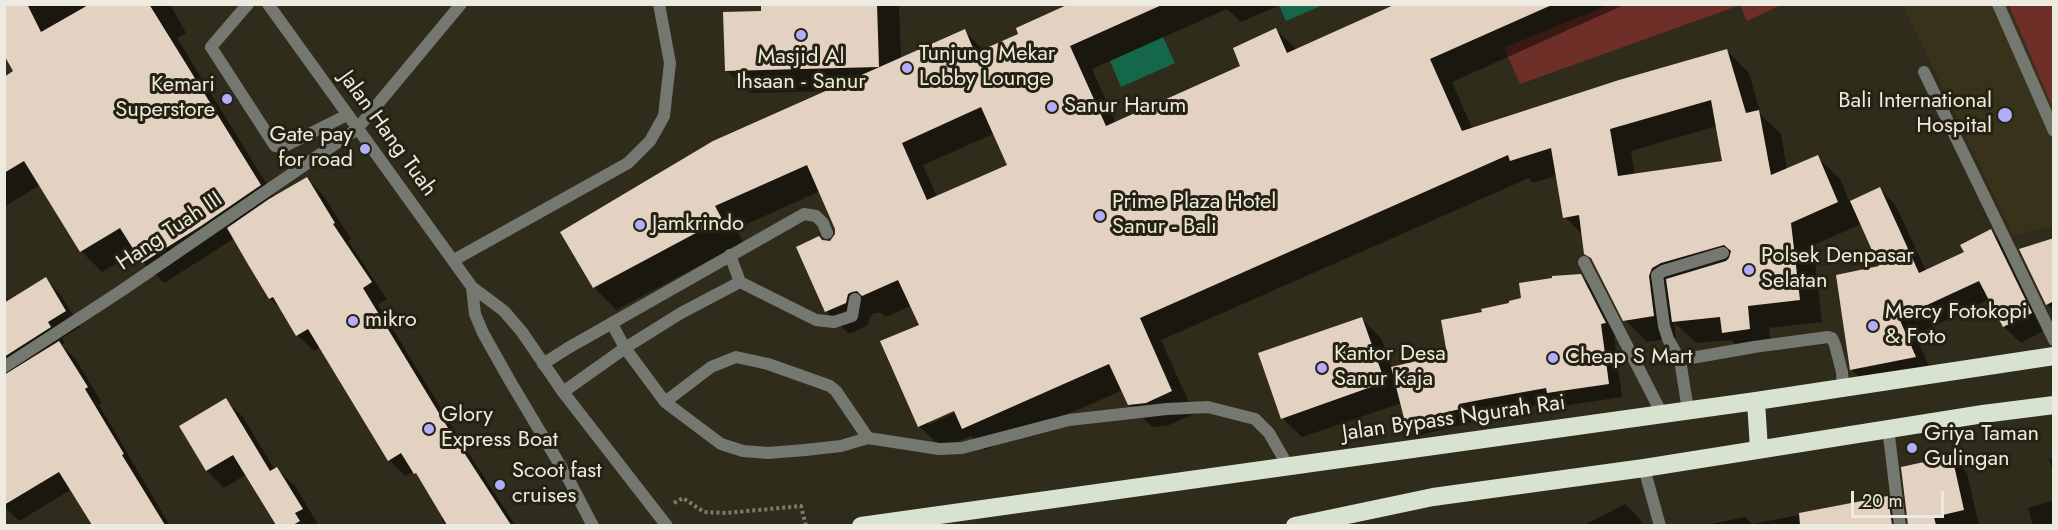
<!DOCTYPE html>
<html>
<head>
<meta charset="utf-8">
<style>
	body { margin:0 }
	#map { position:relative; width:2058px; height:530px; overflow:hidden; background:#302c1c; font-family:Jost,sans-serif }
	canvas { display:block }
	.frame { position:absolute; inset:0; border:6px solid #edebe0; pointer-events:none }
	.scale { position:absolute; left:1851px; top:491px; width:93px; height:27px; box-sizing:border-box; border:3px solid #edebe0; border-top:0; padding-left:8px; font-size:18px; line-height:21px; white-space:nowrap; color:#edebe0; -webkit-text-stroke:4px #262212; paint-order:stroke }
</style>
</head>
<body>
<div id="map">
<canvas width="2058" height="530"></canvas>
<div class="frame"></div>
<div class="scale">20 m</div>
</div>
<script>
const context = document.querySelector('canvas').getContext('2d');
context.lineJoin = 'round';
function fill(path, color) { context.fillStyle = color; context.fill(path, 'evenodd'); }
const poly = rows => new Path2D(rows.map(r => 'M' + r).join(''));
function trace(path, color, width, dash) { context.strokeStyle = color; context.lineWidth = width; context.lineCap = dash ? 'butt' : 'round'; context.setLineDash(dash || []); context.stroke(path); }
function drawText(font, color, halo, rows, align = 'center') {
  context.font = font + ' Jost,sans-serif'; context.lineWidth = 6; context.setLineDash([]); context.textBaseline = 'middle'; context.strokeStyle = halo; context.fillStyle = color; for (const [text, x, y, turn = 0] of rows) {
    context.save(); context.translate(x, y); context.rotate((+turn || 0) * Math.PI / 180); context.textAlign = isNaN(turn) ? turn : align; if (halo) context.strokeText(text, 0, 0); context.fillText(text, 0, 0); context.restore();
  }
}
const built = poly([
	[1903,5,2053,5,2053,226,2013,235]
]);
const green = poly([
	[1608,5,1608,4,1781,5,1747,21,1740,5,1520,84,1504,48],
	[2009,5,2053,5,2053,108]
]);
const water = poly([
	[1279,5,1323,5,1286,21],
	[1163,37,1175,63,1121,87,1110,61]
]);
const shadow = poly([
	[4,4,170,4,186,33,177,38,275,198,307,179,323,195,351,239,348,241,387,299,378,305,464,446,516,526,446,526,441,518,444,516,422,480,414,471,405,476,389,460,320,347,314,351,297,335,282,310,270,299,235,238,164,283,143,262,136,252,102,272,81,251,40,185,4,207,4,78,15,72],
	[762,4,899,4,901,59,965,31,984,51,1020,35,1073,4,1278,4,1278,6,1241,22,1227,9,1092,69,1116,123,1242,67,1276,30,1297,50,1400,4,1626,4,1452,82,1473,130,1727,51,1749,73,1761,115,1781,134,1787,170,1817,157,1840,179,1850,203,1880,189,1896,206,1926,271,1966,253,1991,231,2007,247,2047,329,2021,343,2004,327,1990,299,1915,335,1932,373,1868,386,1851,369,1881,267,1862,224,1813,245,1822,322,1769,328,1772,351,1745,354,1731,340,1696,343,1674,322,1676,338,1647,342,1625,320,1595,262,1586,253,1584,236,1565,217,1558,175,1533,183,1529,178,1161,340,1194,414,1169,425,1152,427,1129,404,1123,390,985,450,971,436,942,448,919,426,921,325,912,305,886,317,881,313,874,313,870,317,868,325,849,334,826,311,822,241,830,242,837,234,837,229,820,191,736,229,743,242,616,310,594,287,828,91,750,93,726,70,762,13],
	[1717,126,1724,162,1635,175,1631,151],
	[995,133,1009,165,937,197,923,165],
	[960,407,961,410,928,425,928,421],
	[2054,240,2054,310,2047,304],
	[1580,275,1594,289,1618,336,1614,337,1622,397,1562,406,1557,401,1499,412,1472,418,1473,422,1420,435,1406,421,1402,403,1302,437,1282,418,1362,319,1381,338,1392,368,1449,355,1483,313,1522,300],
	[46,279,61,295,80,327,62,338,65,343,61,345,75,358,102,403,99,405,170,526,93,526,72,489,19,521,4,506,4,300,7,304],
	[225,400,243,417,275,470,277,469,295,486,319,526,278,526,247,474,224,488,207,471,181,427],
	[1951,457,1967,473,1979,526,1910,526,1903,468],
	[2054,457,2054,474,2049,459],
	[1888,498,1903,513,1904,526,1701,526,1745,517,1752,524],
	[2054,500,2054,526,2033,526,2028,508],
	[1625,504,1639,518,1643,526,1582,526]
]);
const building = poly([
	[4,4,27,4,41,32,90,4,149,4,261,185,201,226,142,263,120,228,80,252,24,161,4,173,4,77,13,71,4,55],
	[761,4,877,4,879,67,725,71,723,12,761,11],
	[1069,4,1164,4,1070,46,1106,126,1240,66,1233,48,1276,28,1287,53,1396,4,1554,4,1430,59,1462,131,1619,80,1727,49,1746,113,1759,110,1771,175,1818,155,1838,202,1791,223,1800,300,1748,306,1750,329,1722,333,1720,317,1672,322,1666,279,1726,261,1729,258,1731,251,1724,245,1661,263,1652,268,1649,276,1654,316,1623,321,1591,258,1584,254,1579,215,1563,218,1551,148,1510,161,1508,155,1140,318,1172,391,1146,403,1128,405,1109,364,962,429,954,411,918,427,880,341,919,325,898,280,862,296,857,291,852,292,848,294,846,303,825,312,796,247,819,236,822,240,830,241,835,234,835,229,807,165,715,206,722,219,593,288,560,232,713,141,965,29,975,53,1018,34,1016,28],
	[1711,100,1722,161,1618,176,1610,129],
	[981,107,1007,165,927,200,902,143],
	[307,177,335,223,333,224,372,282,363,288,448,428,511,525,447,525,416,473,414,474,401,453,388,461,308,329,296,336,273,297,269,299,249,266,227,228,269,199],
	[1880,187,1919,273,1964,252,1960,245,1991,229,2032,313,2003,327,1979,281,1899,318,1916,357,1850,370,1836,275,1879,266,1850,201],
	[2054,238,2054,301,2046,305,2019,249],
	[1581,274,1606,323,1601,324,1609,384,1547,393,1546,388,1485,399,1459,404,1460,409,1405,422,1391,367,1447,354,1441,320,1482,312,1481,309,1509,303,1509,301,1521,298,1519,283,1552,278,1552,276],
	[46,277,66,311,48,322,51,327,4,357,4,303],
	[1362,317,1385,382,1281,419,1258,353],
	[59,341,88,387,85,389,124,454,122,455,165,525,92,525,59,472,4,505,4,375],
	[226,398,270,471,277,467,303,509,295,513,300,521,293,525,276,525,233,455,206,471,179,426],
	[1952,456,1964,510,1934,517,1936,525,1908,525,1901,467],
	[1888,496,1892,525,1800,525,1799,513]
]);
const path = poly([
	[674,503,683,498,704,512,726,513,801,506,806,526]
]);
const lane = poly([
	[248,4,211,47,275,146,283,147,347,115],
	[1998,4,2054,131],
	[1723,253,1663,271,1657,275,1664,326,1668,339,1680,360,1754,347,1828,337,1832,338,1835,345,1842,372,1843,387],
	[730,255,740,282],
	[454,260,628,163,650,141,664,116,670,63,659,4],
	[1584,262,1662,414],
	[612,324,625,348,665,402,721,444,743,451,768,453,805,450,841,446,868,438,939,449,962,448,1069,420,1167,409,1208,407,1255,419,1269,433,1288,466],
	[1680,360,1688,410],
	[543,364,568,348,804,214,816,216,823,223,827,233],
	[563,392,625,348,681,313,740,282,816,320,834,322,852,316,855,299],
	[665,402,711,367,736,357,768,364,830,386,836,391,868,438]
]);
const street = poly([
	[268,4,472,287,504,311,522,332,563,392,667,526],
	[1924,72,2054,340],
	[472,287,475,314,483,333,510,381,569,480,593,526],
	[4,367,121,291,357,129,461,4],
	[1888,428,1900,526],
	[1644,468,1660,526]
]);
const highway = poly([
	[1756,401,1759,449],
	[861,526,1756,401,2054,356],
	[1295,526,1433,497,1644,468,1983,414,2054,405]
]);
const markers = [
	[801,35,6,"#b2adf9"],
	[907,68,6,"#b2adf9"],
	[227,99,6,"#b2adf9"],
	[1052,107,6,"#b2adf9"],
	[2005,115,8,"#b2adf9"],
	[365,149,6,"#b2adf9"],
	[1100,216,6,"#b2adf9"],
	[640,225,6,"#b2adf9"],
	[1749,270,6,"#b2adf9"],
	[353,321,6,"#b2adf9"],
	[1873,326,6,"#b2adf9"],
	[1553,358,6,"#b2adf9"],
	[1322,368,6,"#b2adf9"],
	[429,429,6,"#b2adf9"],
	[1912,448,6,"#b2adf9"],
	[500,485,6,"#b2adf9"]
];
const poiNames = [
	["Tunjung Mekar",919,55],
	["Lobby Lounge",919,80],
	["Masjid Al",801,58,"center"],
	["Ihsaan - Sanur",801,83,"center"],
	["Kemari",215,86,"right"],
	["Superstore",215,111,"right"],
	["Bali International",1992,102,"right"],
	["Hospital",1992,127,"right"],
	["Sanur Harum",1064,107],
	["Gate pay",353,136,"right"],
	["for road",353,161,"right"],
	["Prime Plaza Hotel",1112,203],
	["Sanur - Bali",1112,228],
	["Jamkrindo",652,225],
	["Polsek Denpasar",1761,257],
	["Selatan",1761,282],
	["Mercy Fotokopi",1885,313],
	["& Foto",1885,338],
	["mikro",365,321],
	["Kantor Desa",1334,355],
	["Sanur Kaja",1334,380],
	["Cheap S Mart",1565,358],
	["Glory",441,416],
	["Express Boat",441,441],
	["Griya Taman",1924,435],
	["Gulingan",1924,460],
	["Scoot fast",512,472],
	["cruises",512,497]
];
const streetNames = [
	["Jalan Hang Tuah",387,134,54],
	["Hang Tuah III",170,232,-34],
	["Jalan Bypass Ngurah Rai",1454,419,-8]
];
fill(built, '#38321b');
fill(green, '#6e2f28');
fill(water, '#15674a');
fill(shadow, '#0007');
fill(building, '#e3d1c2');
trace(path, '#7e7b6d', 4, [3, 3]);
trace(lane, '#747870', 12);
trace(street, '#747870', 12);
trace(highway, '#d8e3cf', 18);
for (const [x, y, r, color] of markers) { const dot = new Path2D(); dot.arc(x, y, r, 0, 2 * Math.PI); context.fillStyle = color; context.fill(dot); trace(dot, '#262212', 2); }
drawText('22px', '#edebe0', '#262212', poiNames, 'left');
drawText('22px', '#edebe0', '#262212', streetNames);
</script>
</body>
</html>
